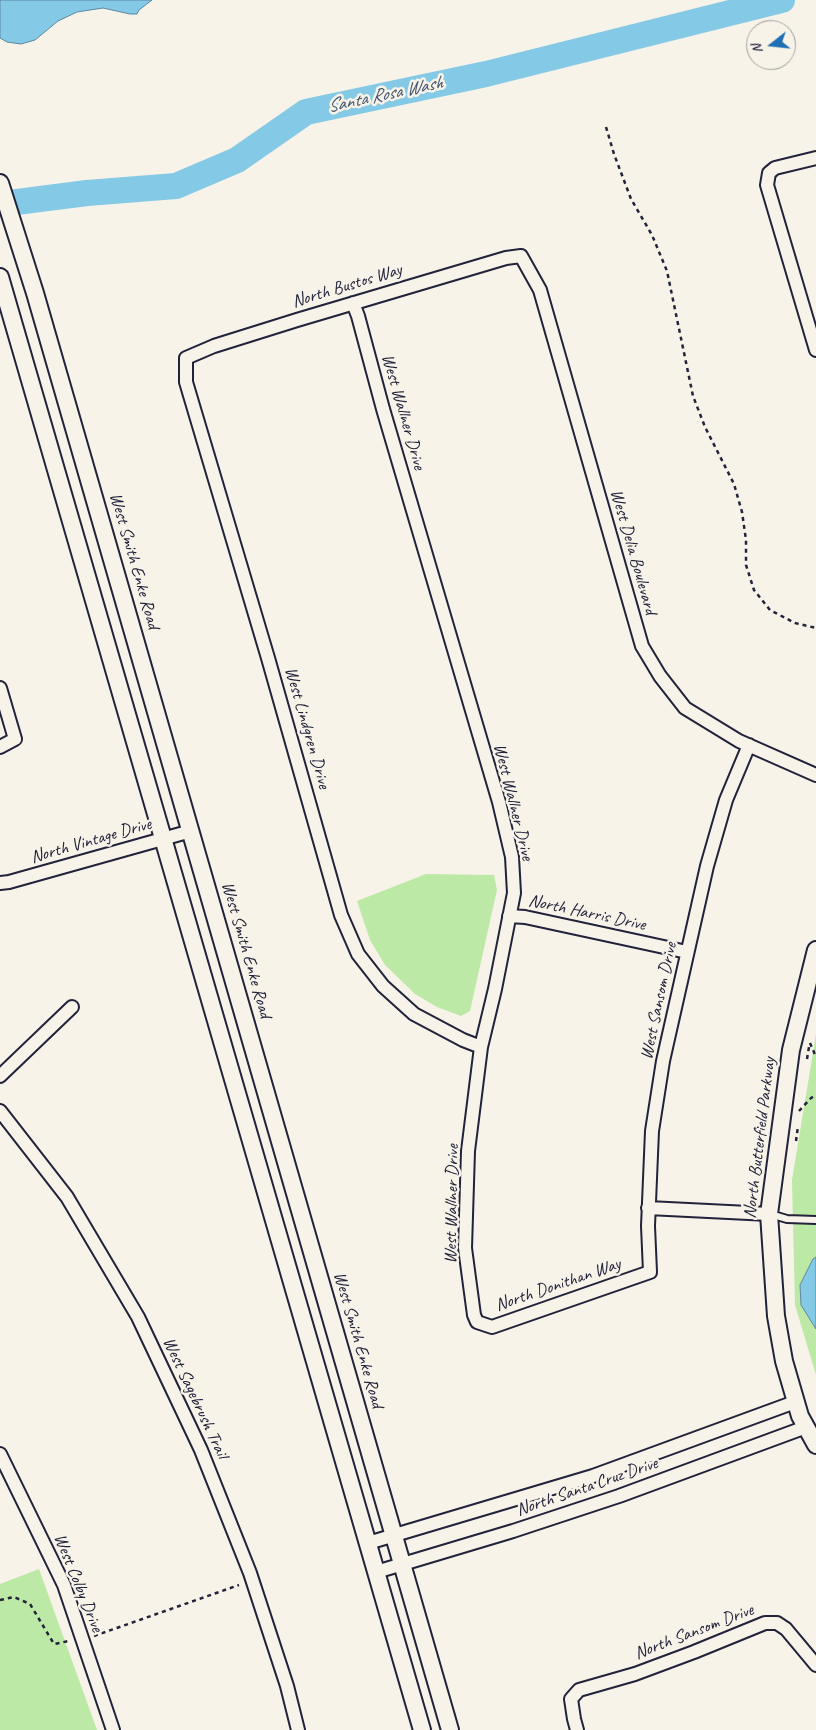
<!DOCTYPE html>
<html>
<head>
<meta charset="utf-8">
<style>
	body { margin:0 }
	#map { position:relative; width:816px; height:1730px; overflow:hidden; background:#f7f3e8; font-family:Caveat,sans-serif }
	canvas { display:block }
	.north { position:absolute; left:746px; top:20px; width:50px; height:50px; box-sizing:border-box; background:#f7f3e8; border:1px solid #a29fa3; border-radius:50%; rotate:254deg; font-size:14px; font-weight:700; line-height:20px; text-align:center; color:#22223b }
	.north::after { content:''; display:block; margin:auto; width:18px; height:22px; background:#1f6fb2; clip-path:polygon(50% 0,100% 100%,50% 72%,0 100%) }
</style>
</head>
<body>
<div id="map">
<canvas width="816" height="1730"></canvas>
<div class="north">N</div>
</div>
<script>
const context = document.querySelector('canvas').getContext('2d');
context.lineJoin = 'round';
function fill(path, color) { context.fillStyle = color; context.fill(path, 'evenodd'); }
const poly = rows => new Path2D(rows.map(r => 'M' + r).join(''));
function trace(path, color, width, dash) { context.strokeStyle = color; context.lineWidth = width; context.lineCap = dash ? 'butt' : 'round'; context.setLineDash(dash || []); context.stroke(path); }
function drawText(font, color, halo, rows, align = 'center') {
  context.font = font + ' Caveat,sans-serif'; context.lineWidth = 5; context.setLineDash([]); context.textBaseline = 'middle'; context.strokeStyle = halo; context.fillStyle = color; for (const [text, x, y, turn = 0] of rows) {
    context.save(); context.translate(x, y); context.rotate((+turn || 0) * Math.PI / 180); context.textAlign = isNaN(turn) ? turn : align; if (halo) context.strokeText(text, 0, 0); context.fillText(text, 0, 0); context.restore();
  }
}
const green = poly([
	[426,874,494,875,497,890,470,1011,461,1016,437,1007,415,994,385,965,370,940,357,901],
	[816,1034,816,1375,795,1305,792,1180],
	[39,1569,97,1730,0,1730,0,1584]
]);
const water = poly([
	[0,0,152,0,139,10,137,14,130,14,103,8,77,12,58,21,35,40,21,44,7,42,0,38,0,0],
	[816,1257,816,1329,801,1305,800,1285,813,1259,816,1257]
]);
const river = poly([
	[0,204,87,193,176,186,237,160,306,112,486,74,782,0]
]);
const path = poly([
	[606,127,614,154,631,199,652,235,667,271,693,396,705,427,734,484,742,512,746,540,746,565,754,590,770,610,795,623,816,628],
	[810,1043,816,1057],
	[807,1059,809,1047],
	[799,1111,811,1098,816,1095],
	[796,1141,798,1126],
	[0,1600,14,1597,30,1604,54,1644,69,1641],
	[94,1636,239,1585]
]);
const service = poly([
	[770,1214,787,1219,816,1220]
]);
const minor = poly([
	[816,158,775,168,769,173,767,185,816,350],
	[353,303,358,316,383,409,499,802,512,857,514,893,495,989,481,1047,468,1151,465,1248,474,1315,477,1322,492,1327,650,1272,648,1226,652,1131,663,1061,707,866,726,800,749,745],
	[0,688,15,739,0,747],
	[0,883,9,882,191,831],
	[509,916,525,917,687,952],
	[481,1047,463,1040,414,1014,383,986,358,954,341,915,268,658,186,382,186,358,214,346,297,320,506,258,521,256,540,290,642,646,660,676,685,708,739,741,816,775],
	[0,1076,72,1007],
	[0,1111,67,1197,138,1317,201,1450,250,1573,287,1686,298,1730],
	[648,1208,769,1214],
	[0,1454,64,1585,113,1730],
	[368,1543,593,1476,795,1402],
	[376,1572,513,1531,619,1496,806,1427],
	[577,1730,574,1719,571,1699,579,1690,635,1674,694,1652,765,1623,777,1623,786,1629,816,1665]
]);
const tertiary = poly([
	[0,183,35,293,450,1730],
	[0,277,422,1730],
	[816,950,791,1050,769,1214,776,1316,784,1361,800,1416,816,1445]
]);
const streetNames = [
	["North Bustos Way",347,286,-17],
	["West Wallner Drive",403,412,74],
	["West Delia Boulevard",633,552,74],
	["West Smith Enke Road",134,561,74],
	["West Lindgren Drive",307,728,74],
	["West Wallner Drive",513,802,76],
	["North Vintage Drive",91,841,-16],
	["North Harris Drive",587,913,12],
	["West Smith Enke Road",246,950,74],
	["West Sansom Drive",659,1001,-78],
	["North Butterfield Parkway",760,1138,-83],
	["West Wallner Drive",452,1204,-89],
	["North Donithan Way",558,1285,-19],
	["West Smith Enke Road",358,1340,74],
	["West Sagebrush Trail",195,1398,65],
	["North Santa Cruz Drive",587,1487,-19],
	["West Colby Drive",78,1583,68],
	["North Sansom Drive",694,1632,-21]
];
const waterNames = [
	["Santa Rosa Wash",385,95,-12]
];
fill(green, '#bce9a6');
fill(water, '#84c9e5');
trace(water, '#5d86a1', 1);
trace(river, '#84c9e5', 26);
trace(service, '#22223b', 10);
trace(minor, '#22223b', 16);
trace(tertiary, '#22223b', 20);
trace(path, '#22223b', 2.5, [4, 4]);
trace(service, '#f7f3e8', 6);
trace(minor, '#f7f3e8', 12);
trace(tertiary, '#f7f3e8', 16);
drawText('18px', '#22223b', '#f7f3e8', streetNames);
drawText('italic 19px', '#3f546e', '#f7f3e8', waterNames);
</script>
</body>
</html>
